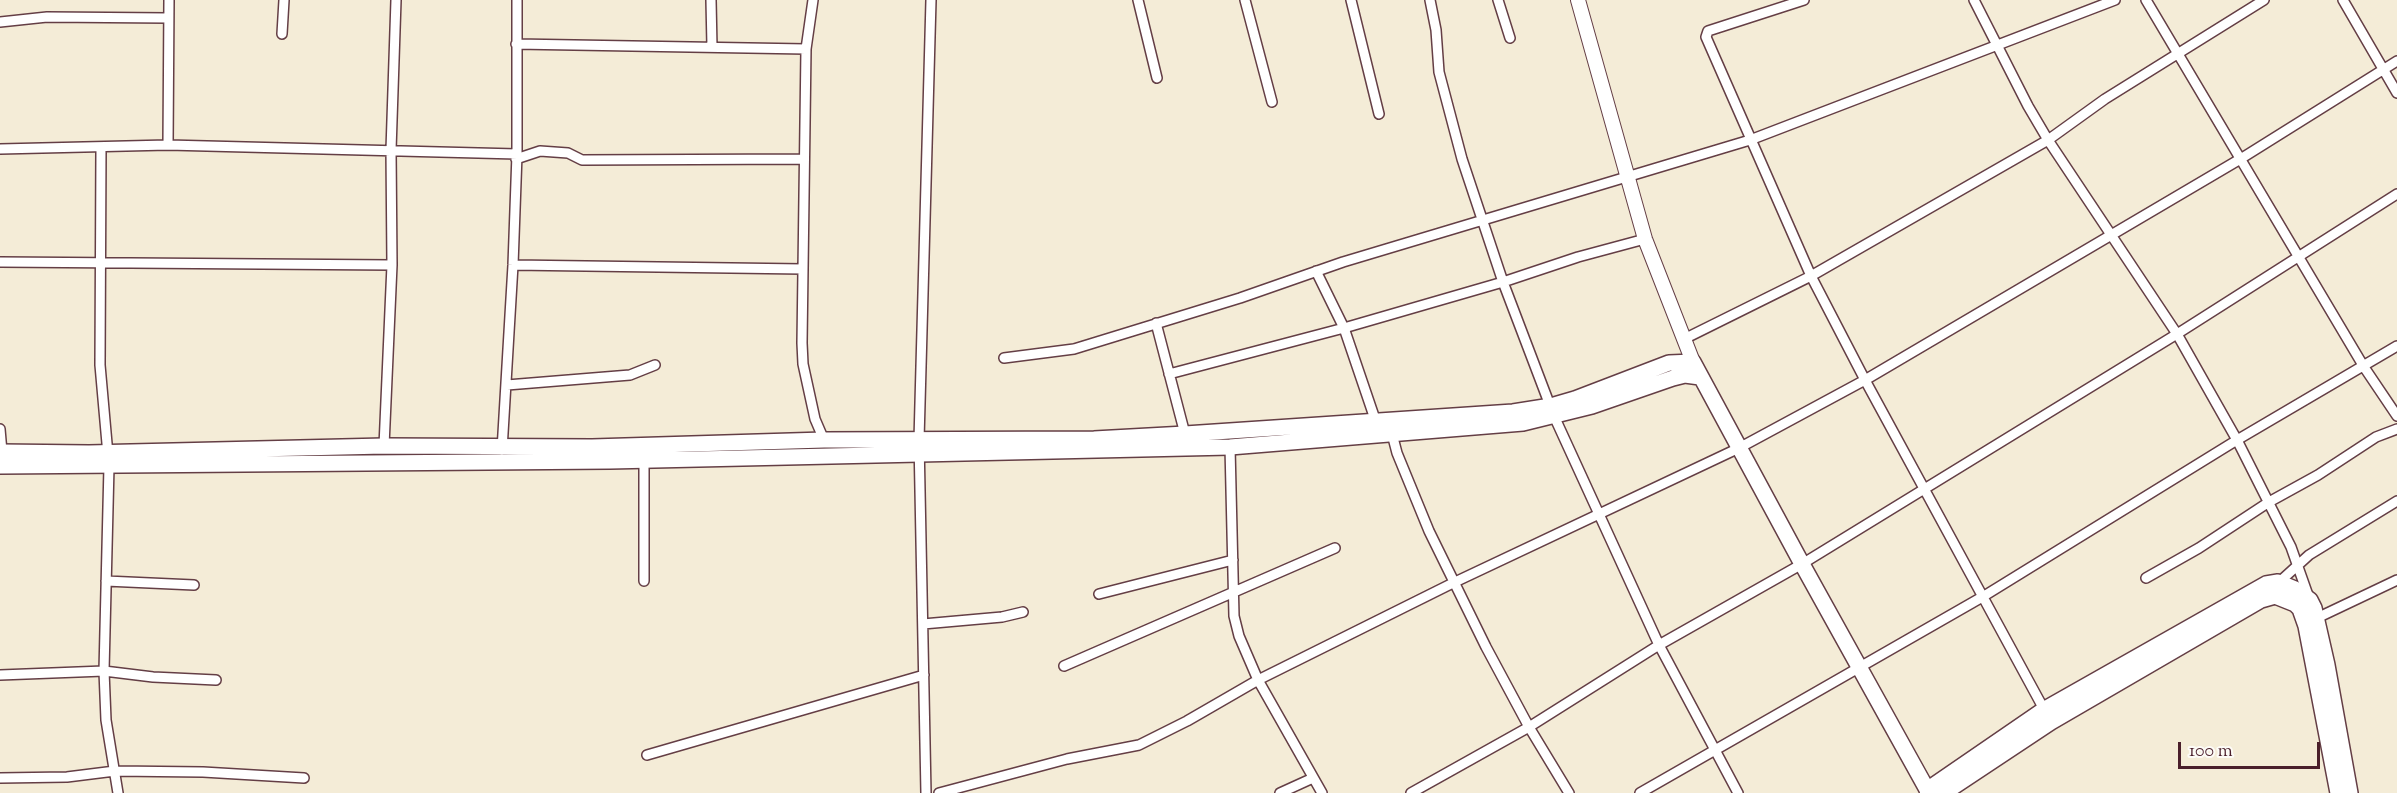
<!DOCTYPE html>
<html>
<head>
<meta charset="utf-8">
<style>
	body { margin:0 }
	#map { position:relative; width:2397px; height:793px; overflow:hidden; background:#f4ecd7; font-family:"Sorts Mill Goudy",serif }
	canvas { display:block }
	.scale { position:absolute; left:2178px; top:742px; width:142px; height:27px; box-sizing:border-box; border:3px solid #4a1f2b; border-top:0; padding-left:8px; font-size:18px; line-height:21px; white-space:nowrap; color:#4a1f2b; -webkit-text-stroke:4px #fdfcf7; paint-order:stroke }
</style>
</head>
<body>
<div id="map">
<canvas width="2397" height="793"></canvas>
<div class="scale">100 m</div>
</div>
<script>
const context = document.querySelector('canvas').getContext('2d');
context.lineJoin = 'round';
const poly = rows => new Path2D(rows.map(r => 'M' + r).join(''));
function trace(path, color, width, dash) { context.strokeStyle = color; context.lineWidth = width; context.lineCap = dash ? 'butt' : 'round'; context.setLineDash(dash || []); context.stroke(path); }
const street = poly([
	[711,0,712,47],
	[1138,0,1157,78],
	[1245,0,1272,102],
	[1351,0,1379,114],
	[1430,0,1436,30,1439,72,1462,159,1503,282,1554,416,1659,645,1738,793],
	[1498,0,1510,38],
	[1804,0,1708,31,1706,37,1811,276,1865,380,2046,713],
	[1974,0,2028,106,2048,140,2177,334,2237,440,2291,547,2309,598],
	[2146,0,2364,367,2397,416],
	[2343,0,2397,93],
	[0,22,47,17,168,18],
	[282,34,284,0],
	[516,44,806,49,813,0],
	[806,49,802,343,803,364,815,419,824,440],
	[168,145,169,0],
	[101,148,100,365,109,466,104,671,106,720,118,793],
	[0,149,168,145,517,154],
	[516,159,540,151,568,153,582,160,804,159],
	[0,262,392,265],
	[513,265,803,269],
	[1316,271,1344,328,1377,425],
	[1156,323,1185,434],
	[1684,339,1811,276,2048,140,2105,99,2264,0],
	[1004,358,1074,349,1240,298,1343,262,1750,140,2115,0],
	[1169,374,1344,328,1503,282,1578,257,1645,239],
	[507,385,630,375,655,365],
	[0,429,2,452],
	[1391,430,1397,453,1429,531,1486,647,1529,727,1569,793],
	[384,446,392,265,391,150,396,0],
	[1230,447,1234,616,1239,636,1258,680,1322,793],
	[502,450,513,265,517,154,517,0],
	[2146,578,2199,548,2269,502,2318,475,2376,437,2397,429],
	[106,581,194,585],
	[644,581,644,461],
	[2276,585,2309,555,2397,501],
	[1099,594,1233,560],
	[2317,618,2397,580],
	[923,624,1002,617,1023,612],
	[1064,666,1335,548],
	[0,675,104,671,153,677,216,680],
	[647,755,924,675],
	[0,778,67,777,115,771,203,772,304,778],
	[926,793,919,440,931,0],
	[939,793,1067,759,1139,745,1187,721,1258,680,1455,582,1739,448,1865,380,2242,158,2397,61],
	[1280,793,1313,778],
	[1411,793,1529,727,1659,645,1802,564,2177,334,2397,194],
	[1640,793,1984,596,2237,440,2397,346]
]);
const secondary = poly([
	[1578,0,1645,239,1693,362]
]);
const primary = poly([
	[0,452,89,453,384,446,592,447,824,440,1094,439,1185,434,1513,412,1551,406,1575,399,1669,363,1693,362,1802,564,1929,793],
	[0,466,610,461,1230,447,1523,423,1592,406,1673,378,1685,375,1700,377],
	[1927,790,2045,709,2266,584,2278,582,2295,589,2310,600,2314,608,2327,665,2350,793],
	[1944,793,2051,722,2261,600,2275,596,2295,604,2300,609,2306,626,2338,793]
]);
trace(street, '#643e45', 12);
trace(secondary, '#643e45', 16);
trace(primary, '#643e45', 18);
trace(street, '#fff', 9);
trace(secondary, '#fff', 14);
trace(primary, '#fff', 15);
</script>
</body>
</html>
